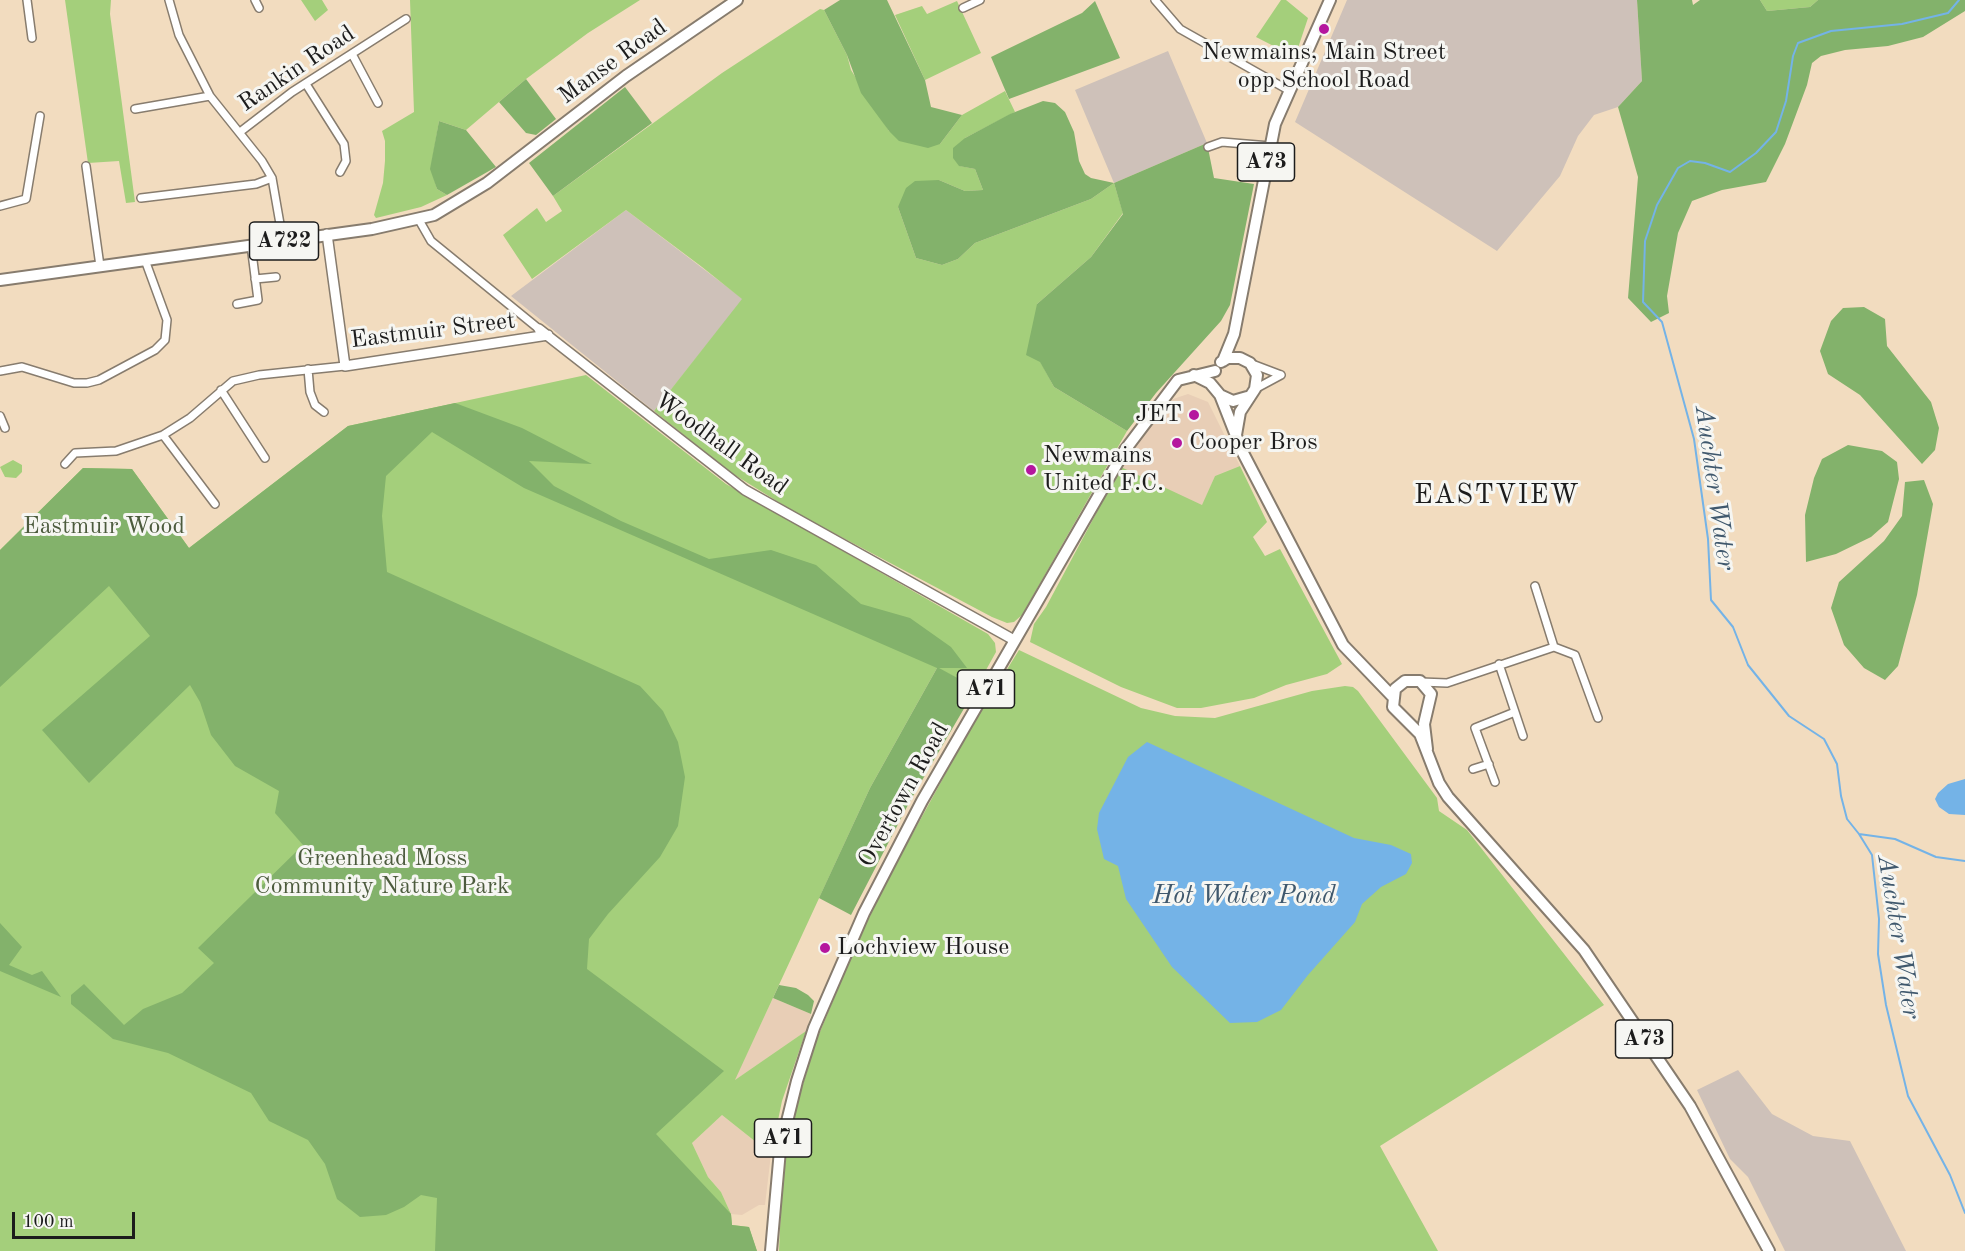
<!DOCTYPE html>
<html>
<head>
<meta charset="utf-8">
<style>
	body { margin:0 }
	#map { position:relative; width:1965px; height:1251px; overflow:hidden; background:#f2dcbf; font-family:"Old Standard TT",serif }
	canvas { display:block }
	.scale { position:absolute; left:12px; top:1212px; width:123px; height:27px; box-sizing:border-box; border:3px solid #1c1c1c; border-top:0; padding-left:8px; font-size:18px; line-height:21px; white-space:nowrap; color:#1c1c1c; -webkit-text-stroke:4px #f6f6f2; paint-order:stroke }
</style>
</head>
<body>
<div id="map">
<canvas width="1965" height="1251"></canvas>
<div class="scale">100 m</div>
</div>
<script>
const context = document.querySelector('canvas').getContext('2d');
context.lineJoin = 'round';
function fill(path, color) { context.fillStyle = color; context.fill(path, 'evenodd'); }
const poly = rows => new Path2D(rows.map(r => 'M' + r).join(''));
function trace(path, color, width, dash) { context.strokeStyle = color; context.lineWidth = width; context.lineCap = dash ? 'butt' : 'round'; context.setLineDash(dash || []); context.stroke(path); }
function drawText(font, color, halo, rows, align = 'center') {
  context.font = font + ' "Old Standard TT",serif'; context.lineWidth = 6; context.setLineDash([]); context.textBaseline = 'middle'; context.strokeStyle = halo; context.fillStyle = color; for (const [text, x, y, turn = 0] of rows) {
    context.save(); context.translate(x, y); context.rotate((+turn || 0) * Math.PI / 180); context.textAlign = isNaN(turn) ? turn : align; if (halo) context.strokeText(text, 0, 0); context.fillText(text, 0, 0); context.restore();
  }
}
const built = poly([
	[1188,394,1208,402,1240,466,1215,476,1202,506,1121,467,1164,408,1173,399],
	[773,998,811,1014,806,1031,734,1081],
	[722,1115,771,1154,765,1205,759,1205,742,1215,731,1214,721,1192,708,1177,692,1143]
]);
const industrial = poly([
	[1347,0,1637,0,1642,81,1618,107,1594,115,1578,136,1560,176,1497,251,1295,122],
	[1168,51,1207,143,1114,183,1075,90],
	[626,210,743,299,654,411,511,296],
	[1738,1070,1772,1114,1813,1136,1850,1141,1906,1251,1785,1251,1748,1177,1730,1159,1697,1090]
]);
const green = poly([
	[65,0,111,0,110,14,135,202,126,203,119,161,88,163],
	[301,0,322,0,328,10,315,21],
	[410,0,640,0,588,33,526,79,466,130,439,121,431,168,437,189,447,195,421,207,376,218,374,215,383,183,385,161,385,141,382,131,414,112],
	[1281,0,1286,0,1308,18,1295,57,1256,37],
	[1760,0,1818,0,1810,7,1767,11],
	[957,1,981,53,925,80,895,15,922,6,927,14],
	[820,9,824,10,847,55,851,70,889,131,940,144,962,115,1005,91,1015,112,965,138,960,166,975,169,983,190,965,191,939,180,898,207,916,258,942,265,958,259,975,243,1091,199,1114,183,1123,213,1091,257,1037,304,1040,361,1054,387,1127,431,1022,615,1014,622,1007,623,992,617,796,513,730,472,654,411,742,299,702,267,626,210,532,279,503,235,537,208,546,222,562,211,553,196,722,73],
	[586,375,726,484,988,634,995,643,996,652,976,688,937,668,870,788,735,1080,806,1031,782,1101,771,1154,722,1115,692,1143,708,1177,721,1192,731,1214,732,1225,749,1227,757,1251,0,1251,0,550,83,468,132,469,189,548,348,426],
	[13,460,22,465,22,472,16,478,5,477,0,467],
	[1240,466,1267,522,1253,537,1265,556,1280,549,1342,664,1327,674,1286,685,1254,698,1201,708,1177,708,1121,687,1030,642,1034,624,1046,607,1121,467,1202,505,1215,476],
	[1019,650,1141,708,1175,716,1215,718,1312,691,1345,686,1353,687,1358,691,1437,798,1439,811,1467,830,1604,1005,1380,1146,1438,1251,779,1251,782,1183,789,1138,799,1097,817,1039,860,936,891,873,969,731]
]);
const forest = poly([
	[840,0,887,0,925,80,931,107,962,115,940,144,928,148,899,141,889,131,861,93,847,55,824,10],
	[1637,0,1692,0,1693,5,1700,0,1760,0,1767,11,1810,7,1818,0,1965,0,1965,11,1923,37,1888,46,1845,50,1821,56,1812,63,1807,85,1785,144,1766,182,1722,190,1692,201,1678,233,1667,296,1669,313,1651,322,1628,298,1638,177,1618,107,1642,81],
	[1095,1,1120,58,1009,99,991,57,1082,13],
	[526,79,556,119,536,135,526,133,499,102],
	[625,87,652,123,553,196,529,163],
	[1043,101,1055,103,1065,112,1074,132,1079,161,1085,174,1091,178,1114,183,1207,143,1214,178,1254,184,1230,305,1221,321,1156,393,1127,431,1054,387,1040,362,1026,355,1037,304,1091,257,1123,214,1114,183,1091,199,975,243,958,259,942,265,916,258,898,207,906,188,915,181,939,180,965,191,983,190,975,169,959,166,953,158,953,148,965,138,1010,114],
	[439,121,466,130,496,167,447,195,437,189,430,169],
	[1864,307,1885,319,1887,346,1931,402,1939,428,1935,450,1922,464,1860,395,1828,374,1820,351,1831,321,1843,308],
	[455,403,522,428,592,464,529,461,554,486,621,521,709,559,771,550,816,565,861,604,910,618,951,647,967,668,939,668,976,688,910,801,851,915,819,898,870,788,937,668,524,488,432,432,386,476,382,516,387,572,640,686,663,711,678,742,685,777,678,826,660,857,608,914,589,939,587,969,724,1071,656,1134,731,1214,732,1225,749,1227,757,1251,435,1251,437,1198,421,1195,404,1207,386,1215,360,1217,337,1199,325,1164,308,1140,269,1121,251,1093,168,1053,113,1039,71,1004,71,995,84,984,124,1025,143,1009,182,993,214,963,198,948,303,845,275,813,279,791,235,766,211,735,200,702,190,685,89,783,42,730,150,636,109,586,0,687,0,550,83,468,132,469,189,548,348,426],
	[1848,445,1882,451,1897,462,1899,479,1888,522,1871,537,1836,554,1806,562,1805,515,1814,478,1822,459],
	[1924,480,1933,504,1917,595,1898,666,1885,680,1864,668,1844,645,1831,608,1839,582,1884,541,1902,516,1905,482],
	[0,923,22,947,9,965,32,975,42,971,61,997,0,971],
	[779,985,796,988,808,995,814,1001,811,1014,773,998]
]);
const water = poly([
	[1147,742,1354,838,1391,845,1411,854,1412,863,1406,874,1381,887,1362,904,1355,922,1308,975,1281,1010,1257,1022,1230,1023,1172,967,1126,899,1118,866,1104,859,1097,829,1099,813,1128,757],
	[1965,779,1965,815,1949,814,1939,807,1935,799,1938,793,1948,784]
]);
const stream = poly([
	[1959,0,1948,13,1902,24,1831,31,1798,43,1793,56,1786,101,1776,132,1756,153,1730,172,1705,163,1690,161,1678,168,1657,205,1645,241,1643,302,1662,322,1694,439,1708,539,1711,600,1733,627,1748,665,1789,716,1824,739,1837,764,1841,796,1847,819,1859,834,1895,839,1936,857,1965,861],
	[1859,834,1872,855,1879,919,1878,954,1886,1005,1908,1096,1950,1175,1965,1213]
]);
const street = poly([
	[27,0,32,38],
	[169,0,179,35,210,96,262,161,272,178,283,241],
	[255,0,259,8],
	[1155,0,1180,29,1290,91],
	[963,8,980,0],
	[352,54,378,103],
	[306,84,344,144,346,161,340,172],
	[135,109,210,96],
	[240,132,292,92,406,19],
	[1208,147,1222,142,1270,146],
	[86,166,100,266],
	[141,198,256,184,272,178],
	[0,206,26,199,40,116],
	[419,220,431,241,539,329],
	[255,279,276,277],
	[237,304,258,300,251,245],
	[1252,364,1281,375],
	[308,369,310,392,315,405,324,412],
	[0,371,22,367,74,383,87,383,99,380,155,350,165,340,167,320,145,260],
	[1255,389,1281,375],
	[221,390,265,458],
	[0,416,5,428],
	[163,435,215,504],
	[65,464,75,453,116,451,163,435,190,418,233,381,259,375,345,366],
	[1535,586,1554,647],
	[1499,664,1523,736],
	[1421,682,1447,683,1554,647,1575,655,1598,718],
	[1473,769,1489,764],
	[1495,782,1475,728,1515,712]
]);
const secondary = poly([
	[327,234,345,366,548,335],
	[539,329,745,490,1014,640]
]);
const primary = poly([
	[0,280,372,229,434,215,487,183,626,76,737,0],
	[1223,361,1234,334,1275,124,1330,0],
	[1221,362,1228,358,1240,358,1250,363,1257,375,1255,389,1240,412,1236,435],
	[1194,375,1210,383,1220,395,1242,451,1343,645,1392,696],
	[1220,395,1233,401,1247,397],
	[1427,749,1424,724,1431,694,1420,681,1405,681,1395,689,1393,707,1420,734,1439,783,1448,797,1584,950,1690,1106,1769,1251],
	[771,1251,780,1150,797,1081,814,1028,864,913,922,801,1125,450,1178,380,1215,371]
]);
const markers = [
	[1324,29,6,"#b5179e"],
	[1194,415,6,"#b5179e"],
	[1177,443,6,"#b5179e"],
	[1031,470,6,"#b5179e"],
	[825,948,6,"#b5179e"]
];
const shields = [
	[1266,162,57],
	[284,241,69],
	[986,689,57],
	[1644,1039,57],
	[783,1138,57]
];
const shieldNames = [
	["A73",1266,162],
	["A722",284,241],
	["A71",986,689],
	["A73",1644,1039],
	["A71",783,1138]
];
const poiNames = [
	["Newmains, Main Street",1324,53,"center"],
	["opp School Road",1324,81,"center"],
	["JET",1182,415,"right"],
	["Cooper Bros",1189,443],
	["Newmains",1043,456],
	["United F.C.",1043,484],
	["Lochview House",837,948]
];
const streetNames = [
	["Manse Road",613,62,-36],
	["Rankin Road",297,69,-34],
	["Eastmuir Street",433,331,-7],
	["Woodhall Road",721,444,36],
	["Overtown Road",904,795,-61]
];
const parkNames = [
	["Eastmuir Wood",104,527],
	["Greenhead Moss",382,859],
	["Community Nature Park",382,887]
];
const waterNames = [
	["Auchter Water",1714,488,82],
	["Hot Water Pond",1244,896],
	["Auchter Water",1898,937,81]
];
const quarterNames = [
	["EASTVIEW",1497,496]
];
fill(built, '#e8ceb6');
fill(industrial, '#cec1b9');
fill(green, '#a4cf7b');
fill(forest, '#83b26b');
fill(water, '#74b3e7');
trace(stream, '#74b3e7', 2);
trace(street, '#877c6e', 10);
trace(secondary, '#877c6e', 12);
trace(primary, '#877c6e', 14);
trace(street, '#fff', 7);
trace(secondary, '#fff', 9);
trace(primary, '#fff', 10);
for (const [x, y, r, color] of markers) { const dot = new Path2D(); dot.arc(x, y, r, 0, 2 * Math.PI); context.fillStyle = color; context.fill(dot); trace(dot, '#f6f6f2', 2); }
for (const [x, y, w] of shields) { const box = new Path2D(); box.roundRect(x - w / 2, y - 19, w, 38, 4.5); context.fillStyle = '#f6f6f2'; context.fill(box); trace(box, '#1c1c1c', 1.5); }
drawText('bold 22px', '#1c1c1c', null, shieldNames);
drawText('24px', '#1c1c1c', '#f6f6f2', poiNames, 'left');
drawText('24px', '#1c1c1c', '#f6f6f2', streetNames);
drawText('24px', '#4c5b3d', '#f6f6f2', parkNames);
drawText('italic 26px', '#3f586d', '#f6f6f2', waterNames);
context.letterSpacing = '1.5px';
drawText('27px', '#1c1c1c', '#f6f6f2', quarterNames);
context.letterSpacing = '0px';
</script>
</body>
</html>
